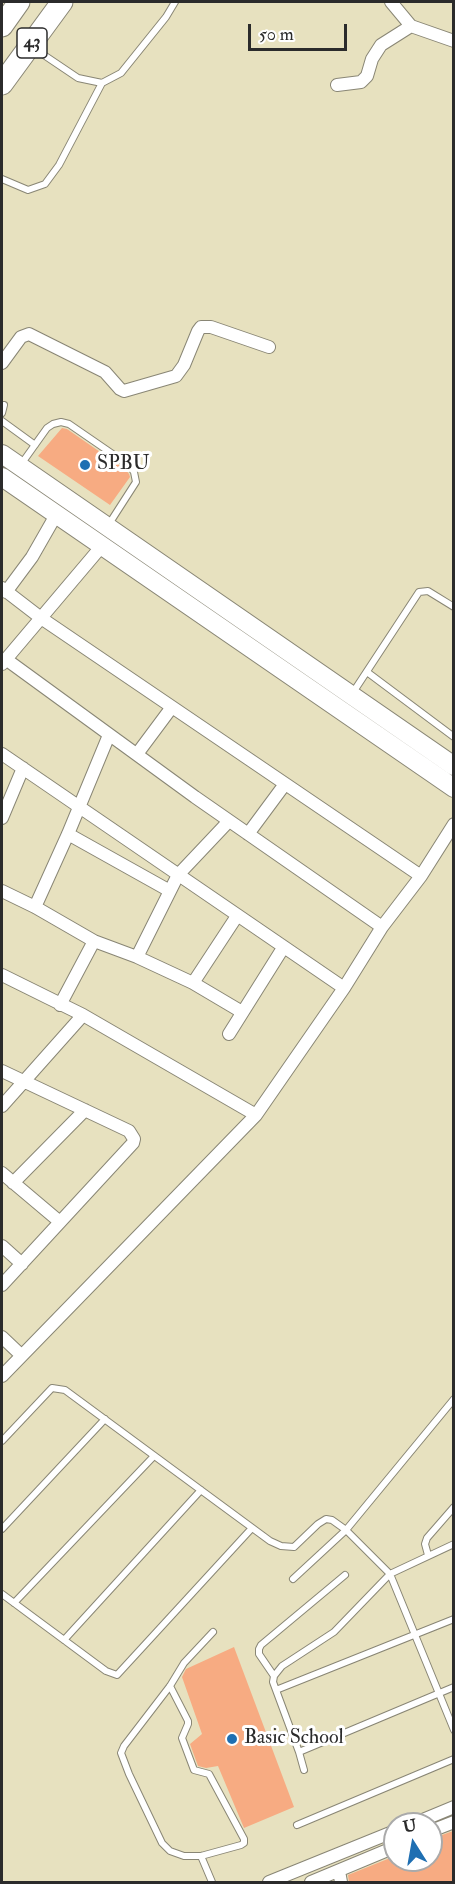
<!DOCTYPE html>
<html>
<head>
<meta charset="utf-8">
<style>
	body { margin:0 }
	#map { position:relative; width:455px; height:1884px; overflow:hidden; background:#e7e1bf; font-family:"IM FELL Double Pica",serif }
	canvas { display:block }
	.frame { position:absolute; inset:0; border:3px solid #2b2b2b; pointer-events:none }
	.north { position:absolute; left:383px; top:1812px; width:60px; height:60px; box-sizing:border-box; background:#fff; border:2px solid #aaa; border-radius:50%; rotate:349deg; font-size:16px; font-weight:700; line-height:24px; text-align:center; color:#2b2b2b }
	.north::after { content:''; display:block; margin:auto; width:21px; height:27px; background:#1f6fb2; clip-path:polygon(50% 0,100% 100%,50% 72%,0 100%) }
	.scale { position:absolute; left:248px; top:24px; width:99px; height:27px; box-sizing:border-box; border:3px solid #2b2b2b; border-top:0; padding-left:8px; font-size:18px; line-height:21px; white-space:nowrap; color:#2b2b2b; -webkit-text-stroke:4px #fff; paint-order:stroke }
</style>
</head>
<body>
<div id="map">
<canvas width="455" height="1884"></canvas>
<div class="frame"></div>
<div class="north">U</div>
<div class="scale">50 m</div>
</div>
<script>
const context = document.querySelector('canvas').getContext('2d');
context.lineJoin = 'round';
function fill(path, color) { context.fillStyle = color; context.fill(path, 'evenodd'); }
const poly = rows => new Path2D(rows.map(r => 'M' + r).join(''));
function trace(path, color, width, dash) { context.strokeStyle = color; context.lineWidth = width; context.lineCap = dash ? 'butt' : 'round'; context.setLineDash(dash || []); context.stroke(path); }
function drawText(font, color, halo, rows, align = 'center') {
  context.font = font + ' "IM FELL Double Pica",serif'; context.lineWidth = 6; context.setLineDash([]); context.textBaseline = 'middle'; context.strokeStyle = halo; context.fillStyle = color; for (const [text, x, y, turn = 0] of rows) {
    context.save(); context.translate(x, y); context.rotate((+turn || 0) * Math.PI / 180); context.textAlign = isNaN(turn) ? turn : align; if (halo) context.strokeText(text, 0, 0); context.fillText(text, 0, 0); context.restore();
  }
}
const building = poly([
	[62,428,67,429,126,470,129,474,130,477,110,505,38,456],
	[234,1647,294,1807,244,1828,218,1766,206,1768,198,1766,190,1744,202,1734,182,1677,186,1669],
	[453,1831,453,1882,349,1882,348,1875,395,1856,395,1860,431,1860,431,1839]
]);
const service = poly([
	[32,47,78,78,102,83,121,73,166,17,175,2],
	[2,179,28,190,45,184,59,165,102,83],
	[2,413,4,405],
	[2,421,35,445],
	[22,463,47,428,53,424,61,422,69,424,130,466,134,472,136,482,109,524],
	[367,672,454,737],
	[352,694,419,592,428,591,454,607],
	[2,1441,52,1388,65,1390,270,1541,281,1546,294,1547,318,1524,326,1519,332,1520,346,1530,454,1399],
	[2,1529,105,1419],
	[454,1544,390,1574,334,1632,282,1666,274,1676,273,1682,299,1752,454,1687],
	[428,1555,425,1544,427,1538,454,1507],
	[293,1579,346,1530,390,1574,454,1730],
	[2,1594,106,1671,117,1675,252,1528],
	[14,1603,154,1456],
	[64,1640,201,1490],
	[274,1676,259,1654,259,1649,261,1645,345,1575],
	[170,1686,188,1721,188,1724,182,1738,194,1770,209,1774,244,1839,244,1843,241,1845,201,1856,184,1856,170,1851,162,1843,129,1774,121,1753,124,1746,170,1686,184,1663,213,1632],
	[276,1690,454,1619],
	[299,1752,304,1770],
	[297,1825,454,1759],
	[201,1856,212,1882]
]);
const minor = poly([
	[391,2,411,26,454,41],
	[337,85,361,82,367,76,372,59,381,45,411,26],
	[2,363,21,337,29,334,105,372,120,389,124,391,176,376,184,365,198,331,201,327,211,327,269,347],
	[2,588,41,618,421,876],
	[6,592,32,557,56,515],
	[7,660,195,797,382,927],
	[2,664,101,547],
	[2,754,344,988],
	[137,754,172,707],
	[2,818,23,768],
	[68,834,170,891],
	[248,834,285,784],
	[2,891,35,907,94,941,137,957,193,983,242,1012],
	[35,907,68,834,109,735],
	[137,957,178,875,229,821],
	[2,975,83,1015,256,1115],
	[193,983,237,916],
	[60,1005,94,941],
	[229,1034,283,948],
	[2,1071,129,1131,134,1139,133,1143,2,1285],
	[2,1106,83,1015],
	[2,1173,60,1222],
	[13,1183,85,1110],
	[2,1246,22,1264],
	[2,1337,21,1355],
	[2,1376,256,1115,344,988,382,927,421,876,454,824],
	[413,1824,454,1807],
	[431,1831,454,1822],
	[339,1871,341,1882],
	[269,1882,395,1831],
	[311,1882,395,1847]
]);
const secondary = poly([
	[2,454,454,766],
	[2,477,454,788]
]);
const trunk = poly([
	[2,26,19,2],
	[2,84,62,2]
]);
const markers = [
	[85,465,6,"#1f6fb2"],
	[232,1739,6,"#1f6fb2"]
];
const shields = [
	[32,43,30]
];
const shieldNames = [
	["43",32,43]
];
const poiNames = [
	["SPBU",97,465],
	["Basic School",244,1739]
];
fill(building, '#f7ab82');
trace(service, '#898675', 8);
trace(minor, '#898675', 14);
trace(secondary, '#898675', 20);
trace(trunk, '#898675', 23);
trace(service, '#fff', 6);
trace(minor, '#fff', 12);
trace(secondary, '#fff', 18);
trace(trunk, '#fff', 21);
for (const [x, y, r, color] of markers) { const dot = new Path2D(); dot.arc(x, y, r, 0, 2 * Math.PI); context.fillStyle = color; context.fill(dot); trace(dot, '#fff', 2); }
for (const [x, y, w] of shields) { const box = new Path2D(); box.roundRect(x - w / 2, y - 15, w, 30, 4.5); context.fillStyle = '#fff'; context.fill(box); trace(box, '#2b2b2b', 1.5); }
drawText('bold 18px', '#2b2b2b', null, shieldNames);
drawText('20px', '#2b2b2b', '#fff', poiNames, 'left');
</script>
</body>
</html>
